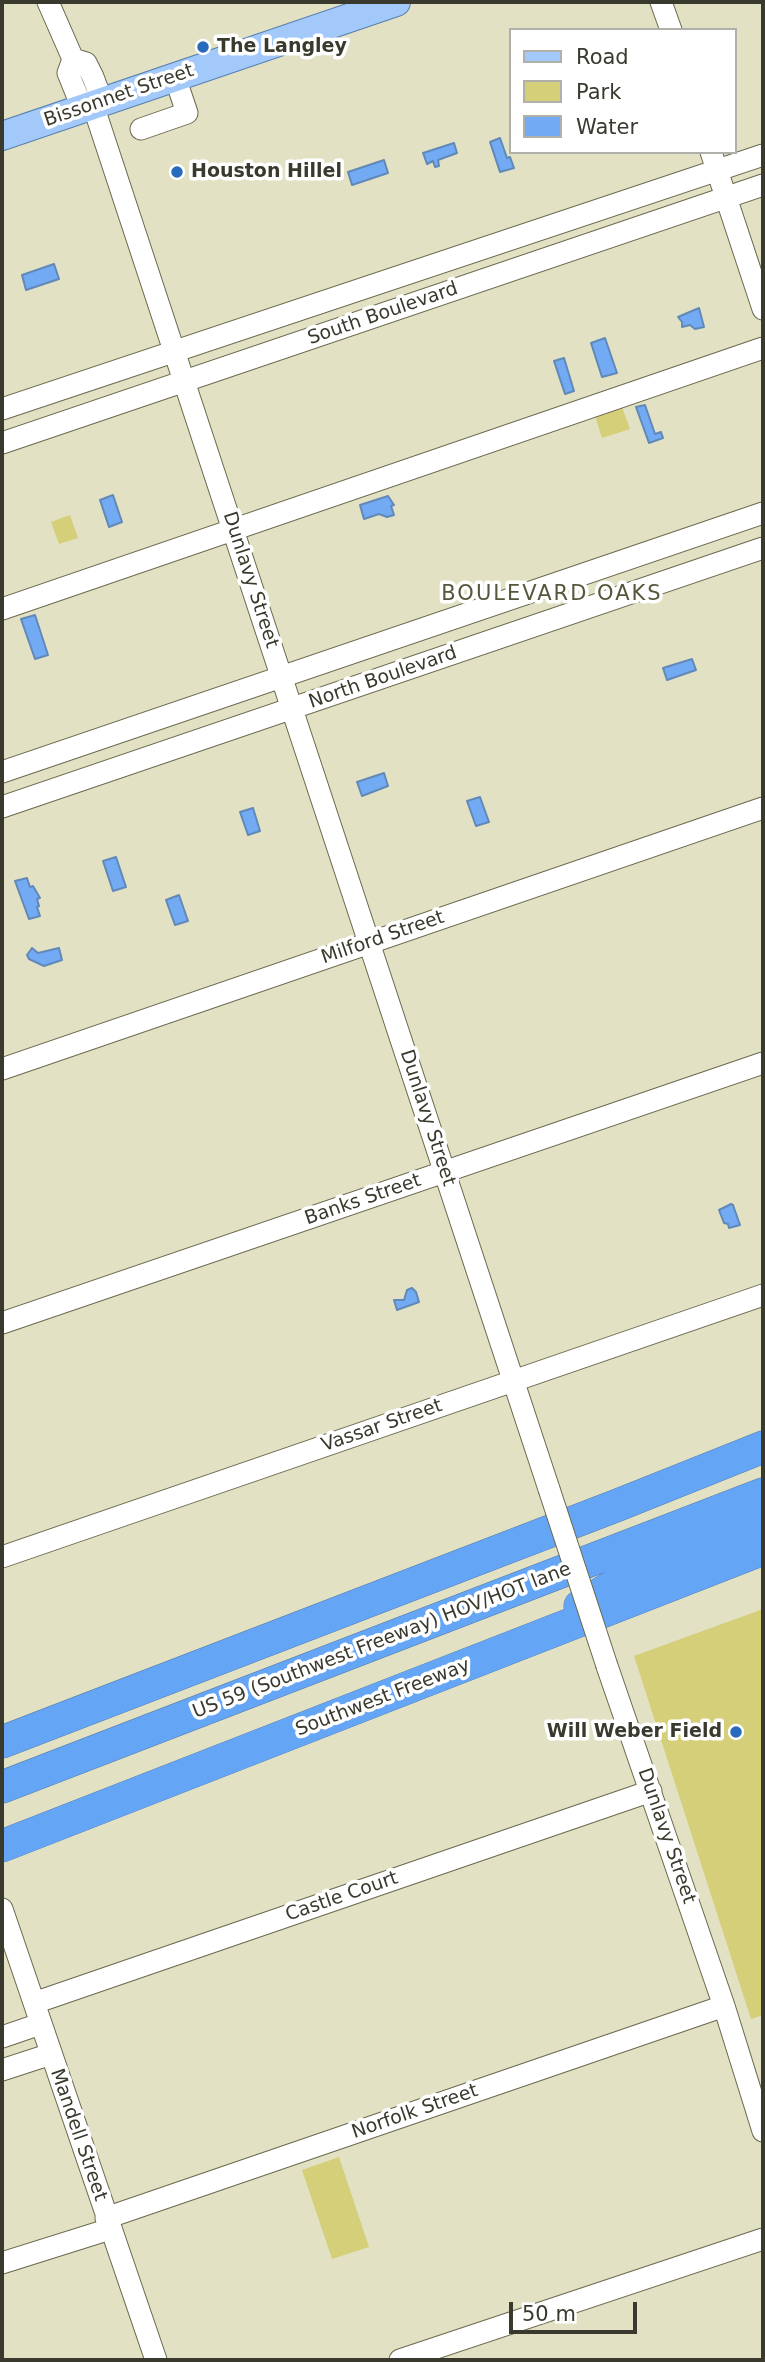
<!DOCTYPE html>
<html>
<head>
<meta charset="utf-8">
<style>
	body { margin:0 }
	#map { position:relative; width:765px; height:2362px; overflow:hidden; background:#e2e1c3; font-family:"DejaVu Sans",sans-serif }
	canvas { display:block }
	.frame { position:absolute; inset:0; border:4px solid #39392d; pointer-events:none }
	.legend { position:absolute; left:509px; top:28px; width:228px; height:126px; box-sizing:border-box; background:#fff; border:2px solid #b0b0ab; margin:0; padding:9px 12px; list-style:none; font-size:21px; color:#39392d }
	.legend li { display:flex; align-items:center; gap:14px; height:35px }
	.legend b { width:35px; border:2px solid #b0b0ab }
	.scale { position:absolute; left:509px; top:2302px; width:128px; height:32px; box-sizing:border-box; border:4px solid #39392d; border-top:0; padding-left:9px; font-size:21px; line-height:24px; white-space:nowrap; color:#39392d; -webkit-text-stroke:5px #fff; paint-order:stroke }
</style>
</head>
<body>
<div id="map">
<canvas width="765" height="2362"></canvas>
<div class="frame"></div>
<ul class="legend">
<li><b style="height:9px;background:#a3c9fa"></b>Road</li>
<li><b style="height:19px;background:#d5cf79"></b>Park</li>
<li><b style="height:19px;background:#72abf3"></b>Water</li>
</ul>
<div class="scale">50 m</div>
</div>
<script>
const context = document.querySelector('canvas').getContext('2d');
context.lineJoin = 'round';
function fill(path, color) { context.fillStyle = color; context.fill(path, 'evenodd'); }
const poly = rows => new Path2D(rows.map(r => 'M' + r).join(''));
function trace(path, color, width, dash) { context.strokeStyle = color; context.lineWidth = width; context.lineCap = dash ? 'butt' : 'round'; context.setLineDash(dash || []); context.stroke(path); }
function drawText(font, color, halo, rows, align = 'center') {
  context.font = font + ' "DejaVu Sans",sans-serif'; context.lineWidth = 7; context.setLineDash([]); context.textBaseline = 'middle'; context.strokeStyle = halo; context.fillStyle = color; for (const [text, x, y, turn = 0] of rows) {
    context.save(); context.translate(x, y); context.rotate((+turn || 0) * Math.PI / 180); context.textAlign = isNaN(turn) ? turn : align; if (halo) context.strokeText(text, 0, 0); context.fillText(text, 0, 0); context.restore();
  }
}
const green = poly([
	[621,404,630,429,602,438,594,413],
	[70,515,78,538,59,544,51,522],
	[763,1609,763,2015,751,2019,634,1656],
	[339,2157,369,2247,332,2259,302,2170]
]);
const water = poly([
	[500,138,507,158,510,157,514,168,500,172,490,142,500,138],
	[454,143,457,153,438,160,439,166,435,167,433,161,427,164,423,153,454,143],
	[384,160,388,173,352,185,348,172,384,160],
	[54,264,59,279,26,290,22,275,54,264],
	[699,308,704,327,695,329,690,325,682,327,682,322,678,317,699,308],
	[605,338,617,373,602,377,591,343,605,338],
	[564,358,574,391,565,394,554,361,564,358],
	[645,405,655,434,661,432,663,438,649,443,636,407,645,405],
	[113,495,122,522,109,527,100,500,113,495],
	[388,496,394,505,391,506,394,515,387,517,379,514,364,519,360,505,388,496],
	[35,615,48,655,35,659,21,619,35,615],
	[692,659,696,670,667,680,663,668,692,659],
	[384,773,388,786,362,796,357,782,384,773],
	[480,797,489,822,476,826,467,801,480,797],
	[253,808,260,831,248,835,240,812,253,808],
	[116,857,126,887,113,891,103,861,116,857],
	[27,878,30,887,33,886,40,898,37,899,39,906,37,907,40,916,29,919,15,881,27,878],
	[179,895,188,921,175,925,166,900,179,895],
	[32,948,38,953,59,948,62,960,44,966,29,959,27,955,32,948],
	[731,1204,733,1205,740,1225,729,1228,728,1224,724,1223,719,1210,731,1204],
	[412,1288,416,1292,419,1302,397,1310,394,1300,404,1300,407,1290,412,1288]
]);
const minor = poly([
	[48,2,73,59,68,73,79,100,93,105],
	[661,2,671,30],
	[73,59,86,63,93,77,99,93,93,105],
	[93,105,549,1489],
	[141,129,187,113,175,77],
	[711,152,763,309],
	[2,409,763,155],
	[2,443,763,185],
	[2,609,763,348],
	[2,772,763,513],
	[2,807,763,548],
	[2,1069,763,808],
	[2,1323,763,1063],
	[2,1557,763,1295],
	[607,1666,724,2006,763,2131],
	[2,1909,156,2360],
	[34,2003,651,1791],
	[2,2037,40,2024],
	[2,2070,51,2054],
	[106,2218,724,2006],
	[2,2263,110,2229],
	[400,2360,763,2239]
]);
const major = poly([
	[2,136,396,2]
]);
const highway = poly([
	[580,1606,616,1584,763,1522],
	[2,1742,618,1505,763,1447],
	[2,1787,763,1494],
	[2,1846,763,1549]
]);
const minorBridge = poly([
	[549,1489,607,1666]
]);
const markers = [
	[203,47,7,"#266bbc"],
	[177,172,7,"#266bbc"],
	[736,1732,7,"#266bbc"]
];
const poiNames = [
	["The Langley",217,47],
	["Houston Hillel",191,172],
	["Will Weber Field",722,1732,"right"]
];
const streetNames = [
	["Bissonnet Street",119,96,-19],
	["South Boulevard",383,314,-19],
	["Dunlavy Street",250,580,72],
	["North Boulevard",383,678,-19],
	["Milford Street",383,938,-19],
	["Dunlavy Street",427,1118,72],
	["Banks Street",363,1200,-19],
	["Vassar Street",382,1426,-19],
	["US 59 (Southwest Freeway) HOV/HOT lane",382,1641,-21],
	["Southwest Freeway",383,1698,-21],
	["Dunlavy Street",666,1836,71],
	["Castle Court",342,1897,-19],
	["Norfolk Street",415,2112,-19],
	["Mandell Street",78,2135,71]
];
const neighbourhoodNames = [
	["BOULEVARD OAKS",552,595]
];
fill(green, '#d5cf79');
fill(water, '#72abf3');
trace(water, '#6189b8', 2);
trace(minor, '#6a684e', 23);
trace(major, '#567fb0', 30);
trace(highway, '#567fb0', 33);
trace(minor, '#fff', 21);
trace(major, '#a3c9fa', 28);
trace(highway, '#65a5f6', 32);
trace(minorBridge, '#6a684e', 23, []);
trace(minorBridge, '#fff', 21);
for (const [x, y, r, color] of markers) { const dot = new Path2D(); dot.arc(x, y, r, 0, 2 * Math.PI); context.fillStyle = color; context.fill(dot); trace(dot, '#fff', 2.5); }
drawText('bold 19px', '#39392d', '#fff', poiNames, 'left');
drawText('19px', '#39392d', '#fff', streetNames);
context.letterSpacing = '2px';
drawText('21px', '#57563c', '#fff', neighbourhoodNames);
context.letterSpacing = '0px';
</script>
</body>
</html>
